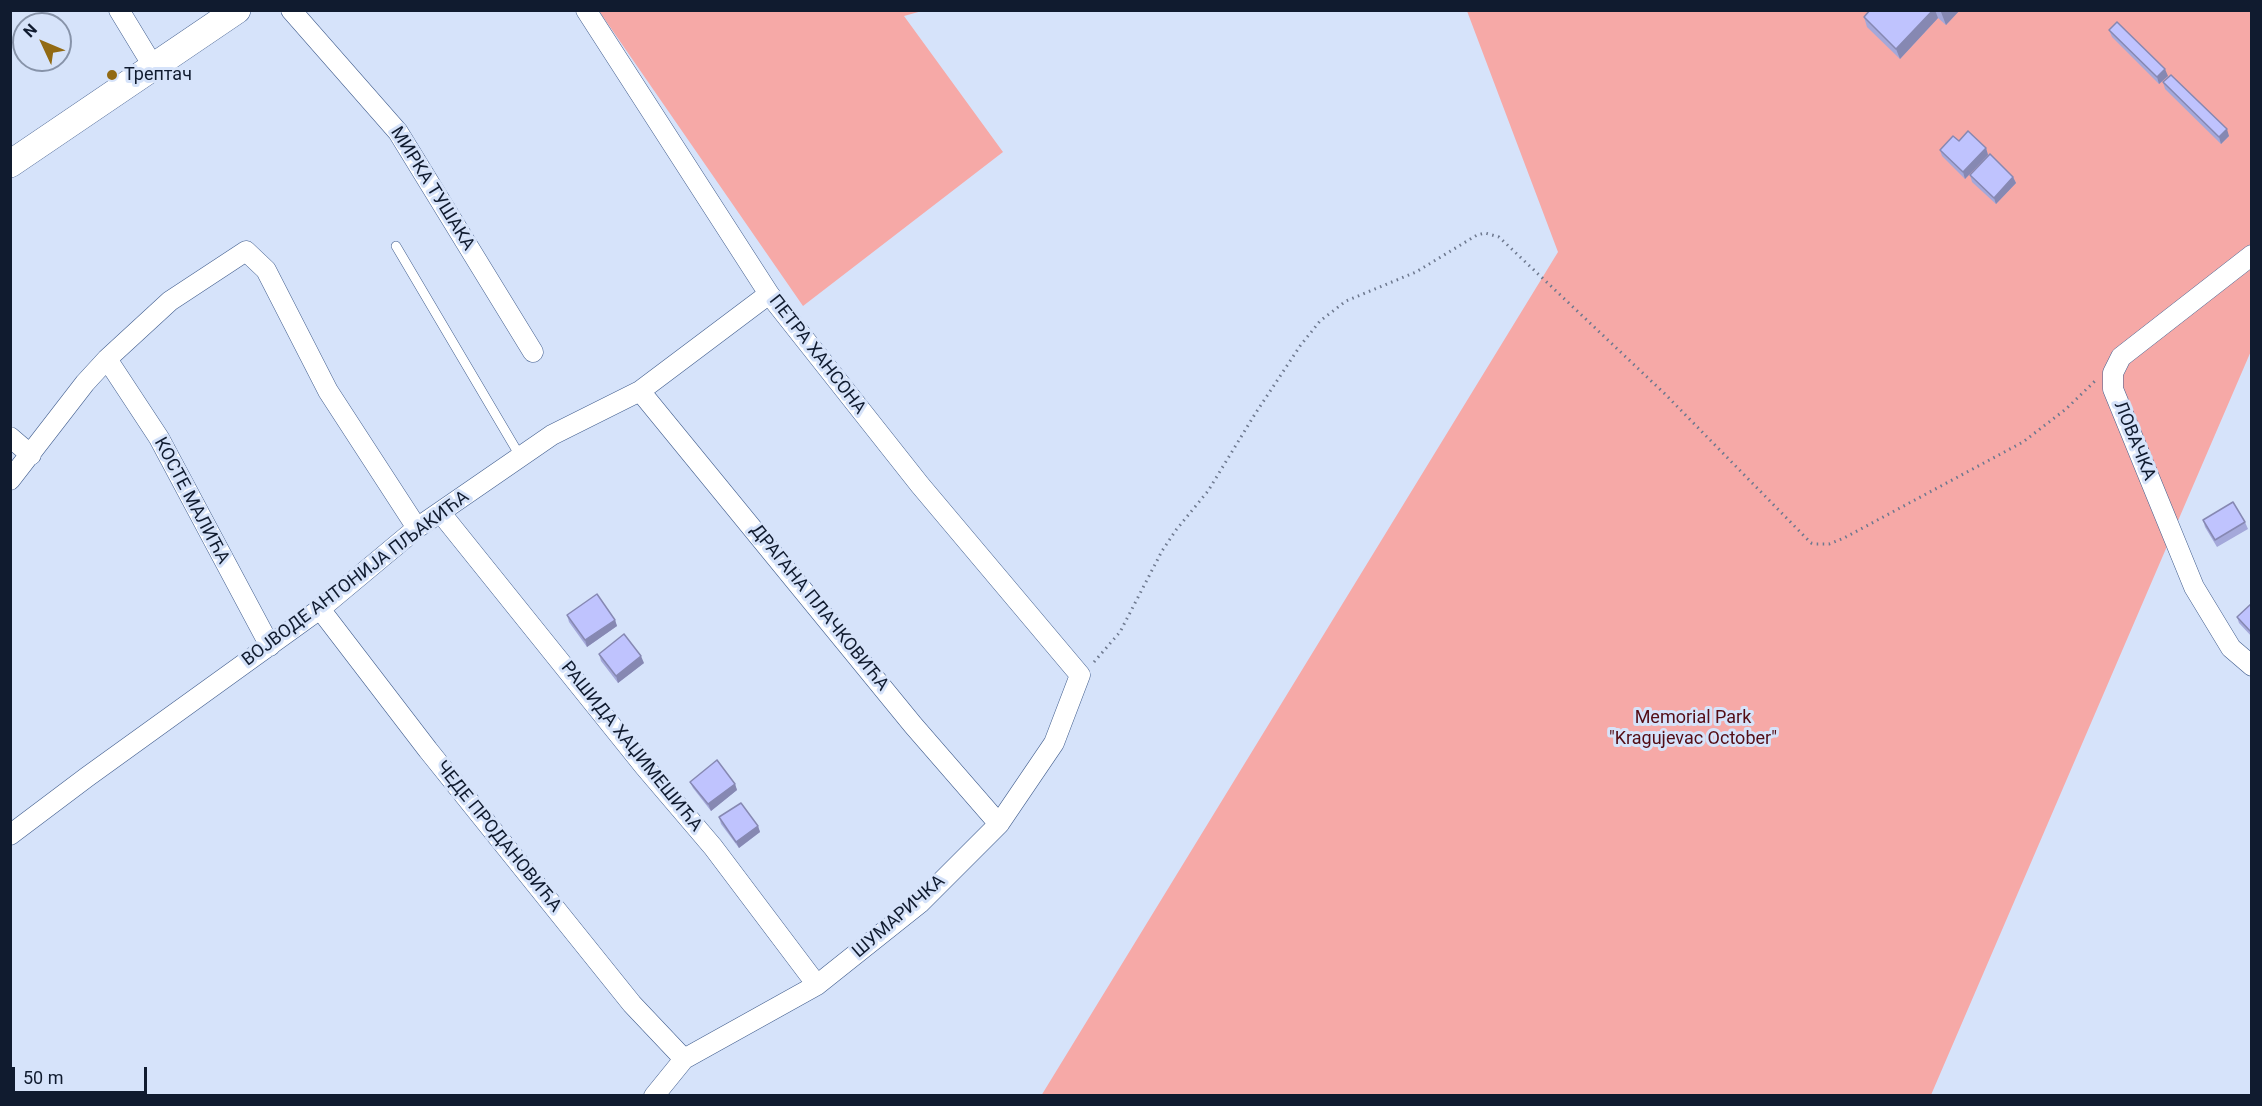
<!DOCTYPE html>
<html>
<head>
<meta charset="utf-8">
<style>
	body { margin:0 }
	#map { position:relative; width:2262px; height:1106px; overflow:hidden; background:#d6e3fa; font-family:Roboto,sans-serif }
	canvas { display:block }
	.frame { position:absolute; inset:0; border:12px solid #101b2f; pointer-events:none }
	.north { position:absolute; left:12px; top:12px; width:60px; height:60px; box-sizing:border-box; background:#d6e3fa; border:2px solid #8793a9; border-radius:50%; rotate:314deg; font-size:16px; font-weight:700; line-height:24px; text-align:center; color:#101b2f }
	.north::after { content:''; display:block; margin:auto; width:21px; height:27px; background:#926a13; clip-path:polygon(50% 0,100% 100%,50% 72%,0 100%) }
	.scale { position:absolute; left:12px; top:1067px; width:135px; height:27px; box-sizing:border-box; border:3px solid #101b2f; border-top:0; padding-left:8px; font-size:18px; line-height:21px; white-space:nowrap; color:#101b2f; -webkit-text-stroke:4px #d6e3fa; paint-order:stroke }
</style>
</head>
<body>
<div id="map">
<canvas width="2262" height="1106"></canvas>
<div class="frame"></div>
<div class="north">N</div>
<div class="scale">50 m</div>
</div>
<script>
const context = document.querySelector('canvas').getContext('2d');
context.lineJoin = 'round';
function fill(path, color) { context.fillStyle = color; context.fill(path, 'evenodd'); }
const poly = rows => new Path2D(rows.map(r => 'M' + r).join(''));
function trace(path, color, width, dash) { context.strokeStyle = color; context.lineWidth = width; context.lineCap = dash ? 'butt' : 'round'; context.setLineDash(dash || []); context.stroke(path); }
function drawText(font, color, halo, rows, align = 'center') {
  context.font = font + ' Roboto,sans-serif'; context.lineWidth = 6; context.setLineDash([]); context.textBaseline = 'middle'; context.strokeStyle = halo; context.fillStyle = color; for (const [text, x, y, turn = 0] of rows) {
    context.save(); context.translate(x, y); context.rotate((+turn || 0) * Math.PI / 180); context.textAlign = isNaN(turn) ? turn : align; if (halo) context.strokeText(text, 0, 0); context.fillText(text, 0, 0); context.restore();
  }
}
const green = poly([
	[599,11,922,11,904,16,1003,152,803,306],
	[1467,11,2251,11,2251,351,1931,1095,1041,1096,1558,252]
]);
const path = poly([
	[1094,662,1120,632,1162,551,1176,530,1208,491,1255,414,1300,346,1320,321,1346,301,1416,272,1477,235,1485,233,1499,237,1665,394,1811,543,1816,544,1829,544,1844,538,2023,442,2066,409,2095,381]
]);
const lane = poly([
	[396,246,520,456]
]);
const street = poly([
	[119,10,153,66],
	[291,10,398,132,533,352],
	[586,10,769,294,920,485,1080,675,1054,743,999,824,920,903,817,985,684,1059,654,1096],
	[2252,255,2121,357,2113,373,2113,389,2194,587,2231,648,2252,666],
	[107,359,159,438,270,646],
	[640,391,913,725,999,824],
	[10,437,31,455],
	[10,480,85,383,107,359,170,301,246,251,266,270,328,391,417,528],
	[440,512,644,766,713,847,817,985],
	[320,609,428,750,632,1004,684,1059],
	[10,835,87,777,320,609,417,528,552,435,640,391,769,294]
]);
const secondary = poly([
	[10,164,237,10]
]);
const wall = poly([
	[1870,10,1960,10,1946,25,1938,18,1900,59,1867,27,1864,17],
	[2109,30,2168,76,2159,84,2112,37],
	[2163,82,2229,136,2221,144,2165,89],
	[1959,141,1986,148,1988,155,1965,179,1942,156,1940,150],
	[1970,175,2013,177,2016,183,1996,204,1972,182],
	[2203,520,2245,522,2248,529,2217,547,2205,527],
	[2252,603,2252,637,2239,623,2237,617],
	[567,615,615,620,617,626,587,647,569,622],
	[599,654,644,663,618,683,601,661],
	[690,782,735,784,737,790,711,811,693,788],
	[719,817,758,826,760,832,739,848,721,824]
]);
const shadedWall = poly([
	[1933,10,1935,10,1938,18,1900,59,1896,49],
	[1943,10,1960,10,1946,25,1941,12],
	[2165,69,2168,76,2159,84,2157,77],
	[2227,129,2229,136,2221,144,2219,137],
	[1986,148,1988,155,1965,179,1963,172],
	[2013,177,2016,183,1996,204,1994,198],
	[615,620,617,626,587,647,585,640],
	[641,656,644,663,618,683,616,676],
	[735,784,737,790,711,811,708,804],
	[758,826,760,832,739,848,736,842]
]);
const building = poly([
	[1870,10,1933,10,1896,49,1864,17,1870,10],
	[2117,22,2165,69,2157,77,2109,30,2117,22],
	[2171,75,2227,129,2219,137,2163,82,2171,75],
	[1968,131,1986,148,1963,172,1940,150,1953,136,1959,141,1968,131],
	[1990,154,2013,177,1994,198,1970,175,1990,154],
	[2233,502,2245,522,2215,540,2203,520,2233,502],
	[597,594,615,620,585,640,567,615,597,594],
	[2252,603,2252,633,2237,617,2252,603],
	[624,634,641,656,616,676,599,654,624,634],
	[717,760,735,784,708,804,690,782,717,760],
	[741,803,758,826,736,842,719,817,741,803]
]);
const markers = [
	[112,75,6,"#926a13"]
];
const poiNames = [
	["Трептач",124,75]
];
const streetNames = [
	["МИРКА ТУШАКА",432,189,58],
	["ПЕТРА ХАНСОНА",817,355,52],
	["ЛОВАЧКА",2134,441,68],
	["КОСТЕ МАЛИЋА",191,501,62],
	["ВОЈВОДЕ АНТОНИЈА ПЉАКИЋА",356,579,-37],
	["ДРАГАНА ПЛАЧКОВИЋА",819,608,51],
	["РАШИДА ХАЏИМЕШИЋА",631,747,51],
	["ЧЕДЕ ПРОДАНОВИЋА",498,837,51],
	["ШУМАРИЧКА",899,917,-41]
];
const parkNames = [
	["Memorial Park",1693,718],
	["\"Kragujevac October\"",1693,739]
];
fill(green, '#f6a9a7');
trace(lane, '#415d8d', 10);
trace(street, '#415d8d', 21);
trace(secondary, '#415d8d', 28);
trace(path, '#6d788e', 3, [1.5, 4.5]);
trace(lane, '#fff', 9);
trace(street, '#fff', 20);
trace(secondary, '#fff', 27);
fill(wall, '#a4a8da');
fill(shadedWall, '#8688b2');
fill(building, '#bfc3fe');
trace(building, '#8688b2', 1.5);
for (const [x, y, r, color] of markers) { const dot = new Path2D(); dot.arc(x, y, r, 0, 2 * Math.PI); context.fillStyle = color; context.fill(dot); trace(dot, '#d6e3fa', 2); }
drawText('18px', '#101b2f', '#d6e3fa', poiNames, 'left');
drawText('18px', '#101b2f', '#d6e3fa', streetNames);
drawText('18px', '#530d15', '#d6e3fa', parkNames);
</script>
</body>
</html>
